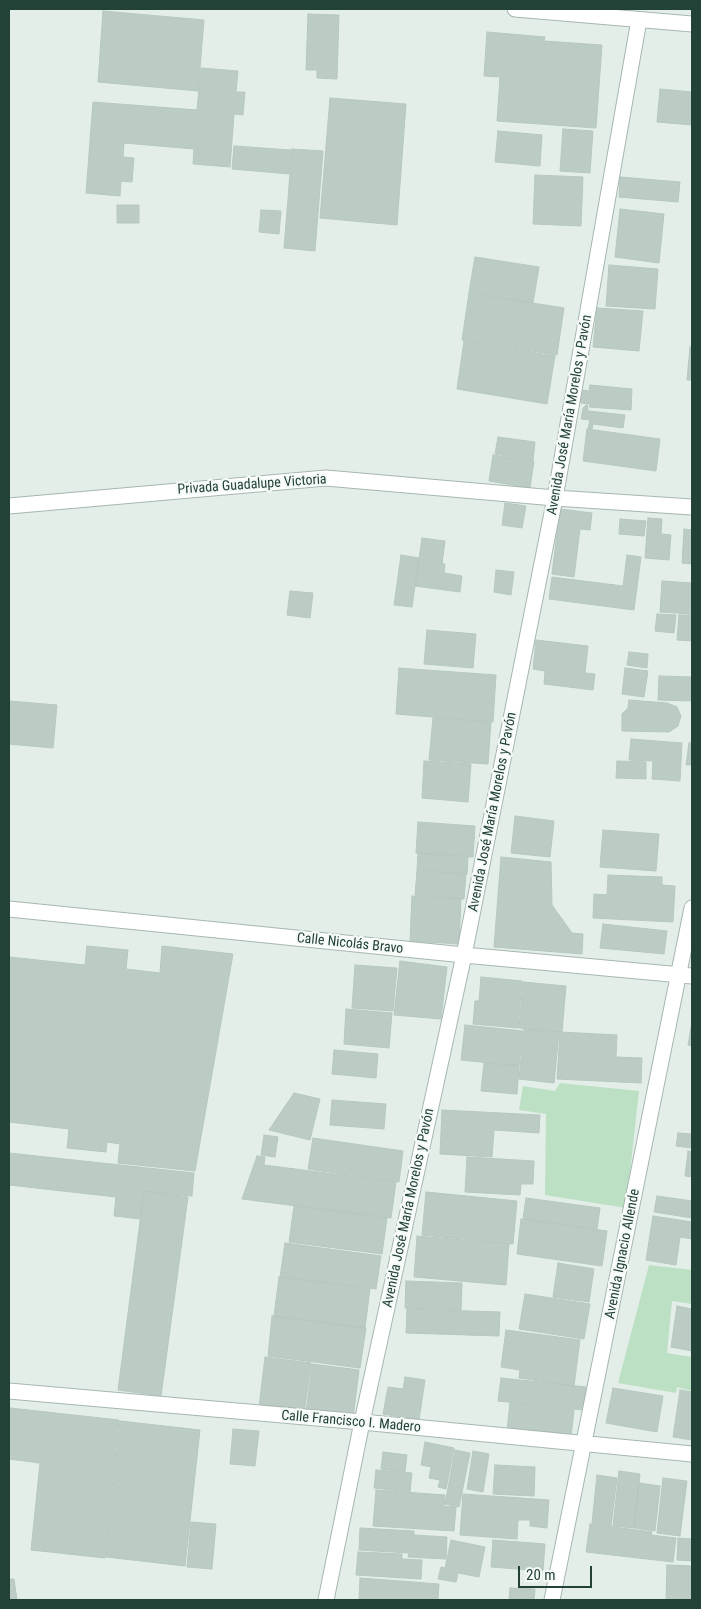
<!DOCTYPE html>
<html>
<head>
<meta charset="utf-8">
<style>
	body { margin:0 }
	#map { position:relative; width:701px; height:1609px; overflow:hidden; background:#e4eee9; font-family:"Roboto Condensed",sans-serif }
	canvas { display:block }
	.frame { position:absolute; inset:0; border:10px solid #224137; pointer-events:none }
	.scale { position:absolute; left:518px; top:1566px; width:74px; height:22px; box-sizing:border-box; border:2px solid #224137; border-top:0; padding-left:6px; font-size:15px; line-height:18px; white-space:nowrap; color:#224137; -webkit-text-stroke:4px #f5faf7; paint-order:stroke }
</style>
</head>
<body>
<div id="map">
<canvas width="701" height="1609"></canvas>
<div class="frame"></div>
<div class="scale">20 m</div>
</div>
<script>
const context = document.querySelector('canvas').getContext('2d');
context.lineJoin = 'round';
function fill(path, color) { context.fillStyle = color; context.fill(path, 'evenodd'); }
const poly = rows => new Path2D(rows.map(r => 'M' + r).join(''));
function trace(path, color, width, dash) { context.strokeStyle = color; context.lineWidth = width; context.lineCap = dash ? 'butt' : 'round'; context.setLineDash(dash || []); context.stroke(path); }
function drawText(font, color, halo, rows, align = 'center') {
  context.font = font + ' "Roboto Condensed",sans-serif'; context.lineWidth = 4.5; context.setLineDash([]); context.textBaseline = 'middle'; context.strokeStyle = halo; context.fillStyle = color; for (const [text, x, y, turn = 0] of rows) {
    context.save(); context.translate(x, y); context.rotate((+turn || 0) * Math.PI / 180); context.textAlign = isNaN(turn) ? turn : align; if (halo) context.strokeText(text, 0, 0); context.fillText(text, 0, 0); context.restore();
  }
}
const green = poly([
	[560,1083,639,1091,626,1208,545,1195,546,1114,519,1110,523,1086,555,1091],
	[649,1265,692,1270,692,1304,672,1301,667,1353,692,1357,692,1391,677,1387,676,1393,618,1383]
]);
const building = poly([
	[103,11,204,20,198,91,98,82,103,11],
	[308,14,339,15,337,79,317,78,317,70,306,70,308,14],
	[487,32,545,37,544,41,602,45,596,128,497,121,500,77,484,76,487,32],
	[201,68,238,71,236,92,245,92,243,115,234,114,230,167,193,164,194,149,124,143,123,157,134,158,132,182,121,181,120,196,86,193,93,102,197,110,201,68],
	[660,89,692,92,692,125,657,122,660,89],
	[330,98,406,104,397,225,320,218,330,98],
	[563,129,593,131,590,173,560,171,563,129],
	[498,131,542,135,540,166,495,162,498,131],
	[234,146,291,150,289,174,232,169,234,146],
	[292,149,323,151,315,251,284,248,292,149],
	[535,175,583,177,581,226,533,224,535,175],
	[620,177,680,182,678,202,619,197,620,177],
	[117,205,139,205,139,223,117,223,117,205],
	[620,209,664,214,659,263,615,257,620,209],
	[261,210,281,211,279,234,259,232,261,210],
	[475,257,539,267,533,303,469,292,475,257],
	[609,265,658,269,655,309,606,306,609,265],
	[469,293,564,308,557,355,462,340,469,293],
	[597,308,643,311,639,351,593,347,597,308],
	[464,341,555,356,547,404,457,389,464,341],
	[690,347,692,347,692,380,687,380,690,347],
	[590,385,632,389,631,410,589,407,590,404,581,403,581,390,589,391,590,385],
	[587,404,588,411,625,415,623,428,593,424,592,429,588,429,590,420,581,419,583,408,587,404],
	[587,429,660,439,656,471,583,461,587,429],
	[498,437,535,442,533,460,495,454,498,437],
	[493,455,534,461,530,488,489,481,493,455],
	[505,503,526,506,522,528,502,525,505,503],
	[560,509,592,513,590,530,580,529,574,577,552,574,560,509],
	[648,518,662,519,661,534,671,535,669,560,645,558,648,518],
	[620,519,646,521,644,536,619,534,620,519],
	[684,529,692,530,692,564,682,563,684,529],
	[422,538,445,541,442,564,445,564,444,573,462,576,460,592,415,586,422,538],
	[401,555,419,558,412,607,394,605,401,555],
	[627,555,641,557,634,610,549,599,552,577,623,586,627,555],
	[496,570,514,572,511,595,494,592,496,570],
	[662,581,692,583,692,614,660,612,662,581],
	[290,591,313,593,310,618,287,615,290,591],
	[657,614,676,615,674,633,655,631,657,614],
	[679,615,692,615,692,641,677,640,679,615],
	[427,630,476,634,473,668,424,664,427,630],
	[536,640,588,646,585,673,595,674,593,690,544,684,545,671,533,669,536,640],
	[629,652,648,654,647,668,627,665,629,652],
	[399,668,496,675,493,722,396,714,399,668],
	[625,668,648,671,644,697,622,694,625,668],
	[659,676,692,677,692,701,658,700,659,676],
	[629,700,667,703,677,707,681,716,678,726,669,732,622,731,622,714,628,708,629,700],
	[10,701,57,705,53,748,9,744,10,701],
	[433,718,491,722,488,764,429,760,433,718],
	[631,739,682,743,680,781,652,779,653,761,629,760,631,739],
	[689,743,692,743,692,765,686,765,689,743],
	[424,761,471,764,468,802,422,798,424,761],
	[617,761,646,762,646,779,616,778,617,761],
	[515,816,554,821,550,857,511,853,515,816],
	[418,822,475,826,473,857,416,853,418,822],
	[603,830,659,834,656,871,600,867,603,830],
	[418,853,468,856,467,874,417,870,418,853],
	[501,857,551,862,552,905,572,933,583,934,582,954,494,947,501,857],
	[417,871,466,874,464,899,415,895,417,871],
	[608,875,662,877,662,885,675,886,673,922,593,918,594,894,607,895,608,875],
	[412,896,461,899,459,944,410,941,412,896],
	[603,924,667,931,664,954,600,948,603,924],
	[87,946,128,950,126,969,160,973,162,946,233,954,195,1171,118,1163,120,1144,107,1142,106,1152,67,1148,69,1129,9,1122,9,957,85,965,87,946],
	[400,961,447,967,441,1019,394,1015,400,961],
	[355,965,397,968,393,1011,352,1008,355,965],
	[481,977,522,981,518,1028,473,1024,475,1001,479,1001,481,977],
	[523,982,566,986,562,1032,519,1028,523,982],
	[346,1009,392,1013,389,1048,344,1044,346,1009],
	[692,1022,692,1046,688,1045,692,1022],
	[465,1025,523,1031,519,1066,461,1060,465,1025],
	[524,1029,559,1032,554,1083,519,1079,524,1029],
	[560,1032,617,1035,616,1057,642,1058,641,1083,557,1079,560,1032],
	[334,1050,378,1054,376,1078,332,1074,334,1050],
	[484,1063,519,1066,517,1094,481,1091,484,1063],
	[294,1093,320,1099,310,1140,269,1130,294,1093],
	[332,1100,386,1104,384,1129,330,1125,332,1100],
	[442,1110,540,1115,539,1133,494,1130,492,1157,440,1154,442,1110],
	[678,1133,692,1134,692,1148,676,1146,678,1133],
	[264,1135,278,1137,275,1157,261,1155,264,1135],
	[313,1138,403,1151,399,1182,308,1169,313,1138],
	[688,1151,692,1152,692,1177,685,1176,688,1151],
	[9,1153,194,1173,192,1196,143,1191,141,1219,114,1216,116,1197,9,1185,9,1153],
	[257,1156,265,1157,264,1165,396,1182,391,1218,242,1199,257,1156],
	[467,1157,534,1161,533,1184,521,1184,520,1195,465,1192,467,1157],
	[144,1191,188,1197,161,1396,118,1390,144,1191],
	[426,1192,517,1201,513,1244,422,1235,426,1192],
	[657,1196,692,1201,692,1218,654,1212,657,1196],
	[526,1198,600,1208,597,1229,523,1219,526,1198],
	[294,1206,387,1218,382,1254,289,1242,294,1206],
	[653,1216,692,1222,692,1239,680,1237,676,1265,646,1260,653,1216],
	[521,1219,607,1231,602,1266,517,1254,521,1219],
	[417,1236,509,1244,506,1285,414,1277,417,1236],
	[285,1243,381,1256,376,1289,280,1277,285,1243],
	[558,1263,594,1269,589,1302,553,1297,558,1263],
	[279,1277,370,1289,365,1328,274,1316,279,1277],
	[406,1281,462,1283,461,1310,405,1308,406,1281],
	[525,1294,590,1304,584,1339,519,1329,525,1294],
	[677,1306,692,1309,692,1351,671,1347,677,1306],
	[407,1309,500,1312,499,1336,406,1333,407,1309],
	[272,1316,366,1328,360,1368,268,1356,272,1316],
	[506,1330,580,1340,574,1386,519,1378,520,1370,501,1367,506,1330],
	[265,1357,311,1363,304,1414,259,1407,265,1357],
	[312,1364,359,1370,353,1418,306,1413,312,1364],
	[405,1377,425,1380,419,1420,383,1414,388,1387,403,1389,405,1377],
	[501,1378,586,1387,583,1410,498,1401,501,1378],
	[613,1388,663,1396,657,1432,606,1423,613,1388],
	[680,1390,692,1392,692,1440,673,1437,680,1390],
	[510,1403,574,1410,571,1437,507,1430,510,1403],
	[10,1408,119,1420,105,1558,31,1550,40,1463,9,1459,9,1424,10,1408],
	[120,1421,200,1430,185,1566,106,1557,120,1421],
	[233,1429,259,1431,255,1466,230,1464,233,1429],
	[425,1442,454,1448,446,1489,438,1487,440,1480,429,1478,431,1467,421,1465,425,1442],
	[455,1450,470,1453,459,1507,445,1504,455,1450],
	[473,1451,489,1454,483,1492,467,1489,473,1451],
	[383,1452,407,1455,405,1472,381,1469,383,1452],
	[495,1465,535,1467,534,1496,493,1494,495,1465],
	[376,1470,412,1473,410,1492,374,1488,376,1470],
	[619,1471,640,1474,634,1528,613,1526,619,1471],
	[597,1475,617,1478,611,1526,592,1523,597,1475],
	[663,1478,687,1481,680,1536,657,1533,663,1478],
	[639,1483,660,1486,655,1531,634,1528,639,1483],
	[376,1490,445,1495,444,1506,456,1507,454,1531,373,1526,376,1490],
	[463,1494,549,1500,547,1528,530,1526,530,1520,518,1520,517,1539,460,1535,463,1494],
	[191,1522,216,1524,212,1569,187,1567,191,1522],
	[590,1524,652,1532,651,1535,676,1538,673,1562,586,1552,590,1524],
	[360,1528,414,1531,414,1535,447,1537,446,1559,408,1557,409,1553,359,1550,360,1528],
	[678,1538,692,1539,692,1561,677,1560,678,1538],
	[451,1540,485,1547,479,1577,458,1573,456,1582,438,1579,441,1567,445,1568,451,1540],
	[493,1540,545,1544,543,1571,491,1567,493,1540],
	[358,1552,402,1554,402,1559,422,1560,421,1579,356,1575,358,1552],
	[667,1565,692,1566,692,1600,666,1600,667,1565],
	[360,1578,439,1584,438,1600,359,1600,360,1578],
	[9,1579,14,1579,17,1600,9,1600,9,1579],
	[510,1588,535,1589,534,1600,509,1600,510,1588]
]);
const minor = poly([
	[515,9,692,24],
	[9,506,326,478,555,498,692,507],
	[9,909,464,955,692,976],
	[9,1391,362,1422,692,1454],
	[326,1600,362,1422,464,955,555,498,639,20],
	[552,1600,692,908]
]);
const streetNames = [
	["Avenida José María Morelos y Pavón",570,415,-80],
	["Privada Guadalupe Victoria",252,485,-4],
	["Avenida José María Morelos y Pavón",493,812,-79],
	["Calle Nicolás Bravo",350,944,6],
	["Avenida José María Morelos y Pavón",409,1208,-78],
	["Avenida Ignacio Allende",623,1254,-79],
	["Calle Francisco I. Madero",351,1422,5]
];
fill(green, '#bbe0c3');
fill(building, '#bcccc4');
trace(building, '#b5c8bf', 1);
trace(minor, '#a6b7b0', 17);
trace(minor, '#fff', 15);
drawText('14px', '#224137', '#f5faf7', streetNames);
</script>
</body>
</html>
